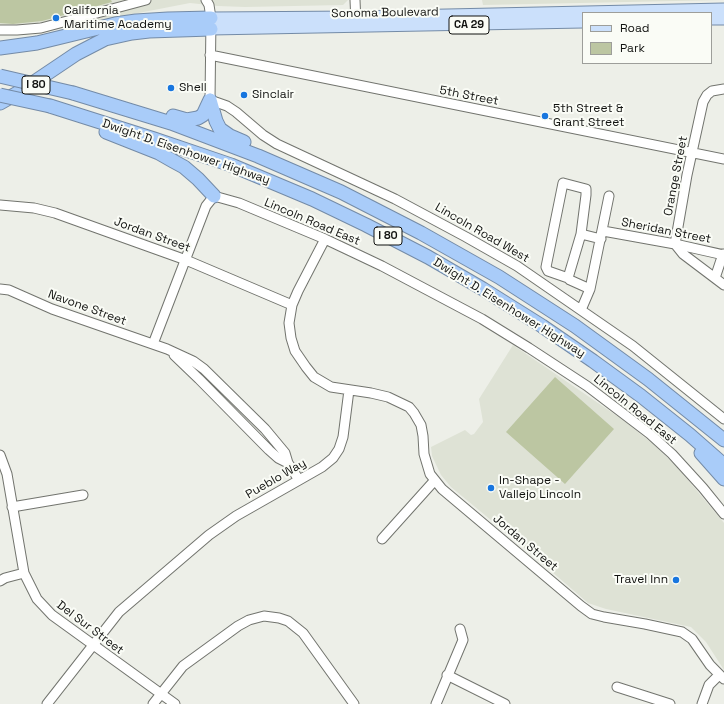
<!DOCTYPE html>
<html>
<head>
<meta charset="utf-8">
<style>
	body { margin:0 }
	#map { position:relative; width:724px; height:704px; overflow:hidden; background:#edefe8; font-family:"Space Grotesk",sans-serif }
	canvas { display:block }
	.legend { position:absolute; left:582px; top:12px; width:130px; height:52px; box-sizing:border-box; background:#fafcf6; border:1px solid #9d9e9a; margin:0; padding:5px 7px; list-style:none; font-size:12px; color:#111210 }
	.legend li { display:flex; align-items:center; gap:8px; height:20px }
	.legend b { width:20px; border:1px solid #9d9e9a }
</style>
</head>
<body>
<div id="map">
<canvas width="724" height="704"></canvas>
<ul class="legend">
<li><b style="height:5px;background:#cbe0fb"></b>Road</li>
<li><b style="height:11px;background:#bcc6a2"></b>Park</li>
</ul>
</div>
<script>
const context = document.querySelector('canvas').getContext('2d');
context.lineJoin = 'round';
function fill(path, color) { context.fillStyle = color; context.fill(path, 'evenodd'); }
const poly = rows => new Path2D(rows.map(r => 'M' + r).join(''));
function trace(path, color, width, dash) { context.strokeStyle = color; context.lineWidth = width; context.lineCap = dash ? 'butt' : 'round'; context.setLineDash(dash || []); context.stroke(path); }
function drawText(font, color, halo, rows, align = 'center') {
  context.font = font + ' "Space Grotesk",sans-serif'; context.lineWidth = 4; context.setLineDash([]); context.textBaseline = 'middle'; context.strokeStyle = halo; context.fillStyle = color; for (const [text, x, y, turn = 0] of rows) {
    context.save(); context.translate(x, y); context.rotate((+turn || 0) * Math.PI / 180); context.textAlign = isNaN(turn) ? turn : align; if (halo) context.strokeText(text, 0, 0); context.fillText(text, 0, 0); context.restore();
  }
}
const built = poly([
	[0,0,348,0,343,5,245,7,218,6,190,3,25,35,0,35],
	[482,0,724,0,483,5],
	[513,345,623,420,653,444,677,467,724,523,724,670,706,642,691,627,606,609,588,603,521,545,451,487,441,475,432,456,431,447,465,430,471,435,474,434,483,422,479,399]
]);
const green = poly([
	[0,0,111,0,112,2,42,21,13,24,0,23],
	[555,377,614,429,565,484,506,432]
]);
const minor = poly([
	[206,0,209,5,211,18,210,100,227,106,236,112,263,135,277,144,395,199,466,237,517,266,633,346,724,419],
	[355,0,356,23],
	[0,30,17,30,41,28,146,0],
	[210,55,724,159],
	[724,89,712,91,707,95,703,102,687,175,675,244,683,254,724,285],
	[0,205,34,208,55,213,186,260,292,305],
	[603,231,675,244,724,255],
	[581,234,601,239],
	[325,239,298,291,292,305,289,323,291,338,295,351,306,367,314,377,331,387,371,393,388,397,409,407,414,413,421,425,423,436,424,454,430,474,442,489,581,606,592,614,604,617,645,624,682,632,692,639,710,665,724,679],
	[568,278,548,271,546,267,563,183,586,189,586,195,581,234,568,278,570,280,590,289],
	[715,278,723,254],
	[0,289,9,290,52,309,167,349,193,361,204,369,265,429,285,453,288,463,299,480],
	[581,310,590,289,609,196],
	[153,344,206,206,214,196,239,203,325,239,382,266,482,319,529,348,587,386,650,434,672,454,703,488,724,514],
	[174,355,199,379,269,450,278,458,288,463],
	[0,455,7,474,24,573,37,599,52,615,175,704],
	[12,507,83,495],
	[382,539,435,480],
	[0,581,5,578,24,573],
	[447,675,505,704],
	[617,687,670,704],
	[47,704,119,612,209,535,236,516,322,467,333,458,339,449,343,437,349,390],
	[153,704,183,666,238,626,249,620,264,616,279,618,288,621,303,633,354,704],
	[436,704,463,640,460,629],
	[702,704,709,685,719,675]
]);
const major = poly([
	[211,18,355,17,724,9],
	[711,19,724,19],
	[211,29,583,22]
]);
const highway = poly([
	[0,48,37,43,115,24,136,21,168,19,211,18],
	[73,93,171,123,258,156,341,192,421,233,499,277,575,326,648,379,724,440],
	[210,100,216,121,220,129,230,136,244,142],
	[0,103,21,91,76,54,105,39,132,33,149,31,211,29],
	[50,106,154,139,231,165,312,199,366,225,428,257,483,289,542,326,593,361,641,396,690,435,724,465],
	[173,116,187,120,198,118,203,115,210,100],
	[106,132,159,153,173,161,184,167,198,179,214,196],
	[701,453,724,479]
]);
const highwayBridge = poly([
	[0,76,73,93],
	[0,95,50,106]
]);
const markers = [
	[56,18,4,"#1876df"],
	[171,88,4,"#1876df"],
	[244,95,4,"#1876df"],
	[545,116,4,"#1876df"],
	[491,488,4,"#1876df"],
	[676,580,4,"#1876df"]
];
const shields = [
	[469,25,40],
	[36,85,28],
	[388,236,28]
];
const shieldNames = [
	["CA 29",469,25],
	["I 80",36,85],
	["I 80",388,236]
];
const poiNames = [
	["California",64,11],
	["Maritime Academy",64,25],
	["Shell",179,88],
	["Sinclair",252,95],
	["5th Street &",553,109],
	["Grant Street",553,123],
	["In-Shape -",499,481],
	["Vallejo Lincoln",499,495],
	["Travel Inn",668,580,"right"]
];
const streetNames = [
	["Sonoma Boulevard",385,13,-1],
	["5th Street",469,96,11],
	["Dwight D. Eisenhower Highway",186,152,19],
	["Orange Street",676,176,-79],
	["Lincoln Road East",312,222,23],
	["Sheridan Street",666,231,11],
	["Lincoln Road West",482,233,30],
	["Jordan Street",152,235,20],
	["Navone Street",87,308,20],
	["Dwight D. Eisenhower Highway",509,308,32],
	["Lincoln Road East",635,410,39],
	["Pueblo Way",276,479,-30],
	["Jordan Street",525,543,40],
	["Del Sur Street",90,628,37]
];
fill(built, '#dee2d5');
fill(green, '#bcc6a2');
trace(minor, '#72746e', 11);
trace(major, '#748ba7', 13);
trace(highway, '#748ba7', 15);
trace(minor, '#fff', 9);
trace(major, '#cbe0fb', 11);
trace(highway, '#a9ccf9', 13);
trace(highwayBridge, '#748ba7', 15, []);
trace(highwayBridge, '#a9ccf9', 13);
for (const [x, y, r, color] of markers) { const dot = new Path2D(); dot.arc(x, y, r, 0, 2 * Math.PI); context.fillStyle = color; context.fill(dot); trace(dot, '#fafcf6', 1.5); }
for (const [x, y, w] of shields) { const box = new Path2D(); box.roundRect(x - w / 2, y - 9, w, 18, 3); context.fillStyle = '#fafcf6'; context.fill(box); trace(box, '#111210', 1); }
drawText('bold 11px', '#111210', null, shieldNames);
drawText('12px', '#111210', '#fafcf6', poiNames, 'left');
drawText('12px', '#111210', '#fafcf6', streetNames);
</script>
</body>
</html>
